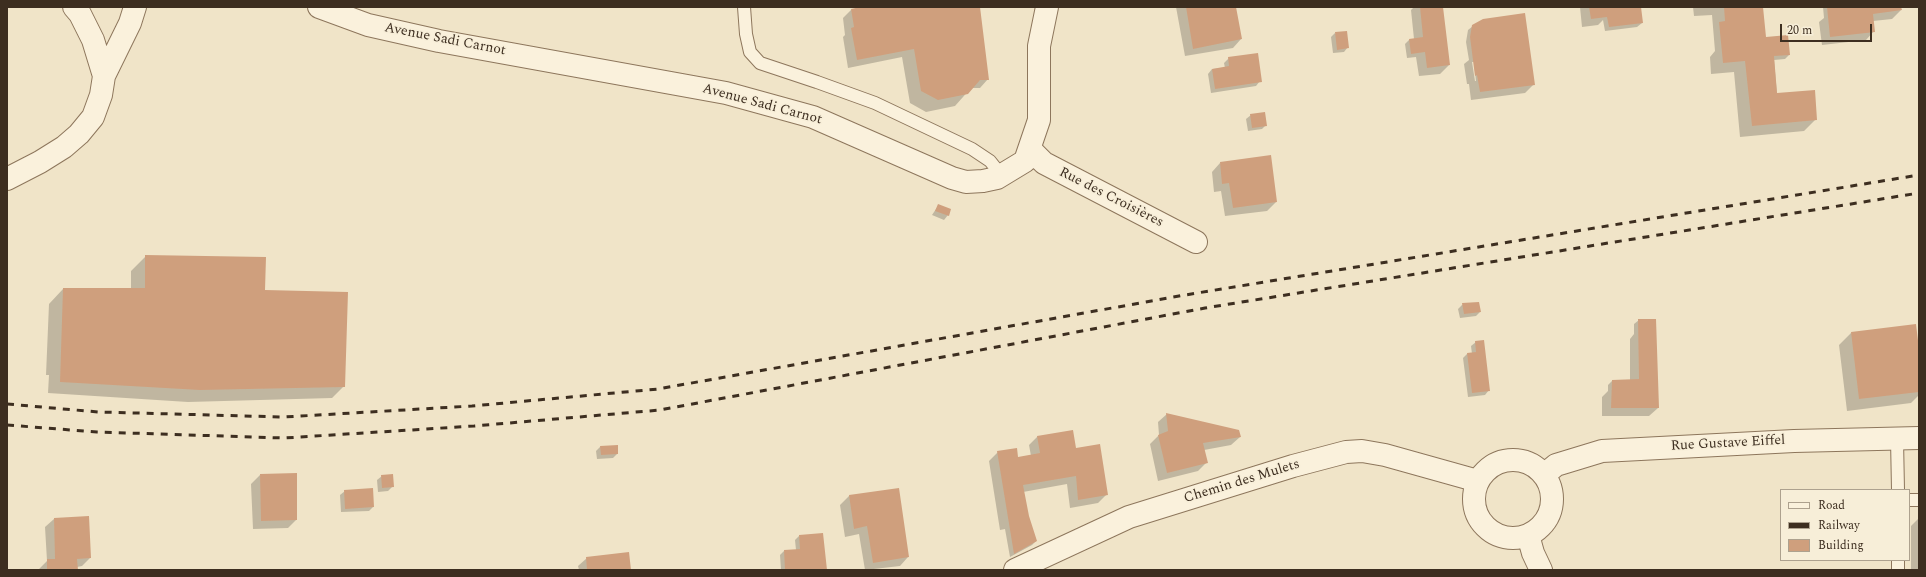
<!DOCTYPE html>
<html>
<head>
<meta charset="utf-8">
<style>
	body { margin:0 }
	#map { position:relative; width:1926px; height:577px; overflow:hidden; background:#f0e4c8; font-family:Spectral,serif }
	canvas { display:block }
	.frame { position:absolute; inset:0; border:8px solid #3d2e20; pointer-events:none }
	.legend { position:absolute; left:1780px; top:489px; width:130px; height:72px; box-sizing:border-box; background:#f7eed8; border:1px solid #ada18e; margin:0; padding:5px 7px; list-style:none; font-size:12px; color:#3d2e20 }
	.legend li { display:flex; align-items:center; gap:8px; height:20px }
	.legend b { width:20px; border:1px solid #ada18e }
	.scale { position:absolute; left:1780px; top:24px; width:92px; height:18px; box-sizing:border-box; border:2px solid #3d2e20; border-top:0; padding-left:5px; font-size:12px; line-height:14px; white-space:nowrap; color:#3d2e20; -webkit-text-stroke:3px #f7eed8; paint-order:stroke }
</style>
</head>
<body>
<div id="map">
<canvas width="1926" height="577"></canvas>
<div class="frame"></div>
<ul class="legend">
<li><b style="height:5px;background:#faf1dc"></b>Road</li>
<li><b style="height:5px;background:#3d2e20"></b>Railway</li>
<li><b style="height:11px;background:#cf9f7d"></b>Building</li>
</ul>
<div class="scale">20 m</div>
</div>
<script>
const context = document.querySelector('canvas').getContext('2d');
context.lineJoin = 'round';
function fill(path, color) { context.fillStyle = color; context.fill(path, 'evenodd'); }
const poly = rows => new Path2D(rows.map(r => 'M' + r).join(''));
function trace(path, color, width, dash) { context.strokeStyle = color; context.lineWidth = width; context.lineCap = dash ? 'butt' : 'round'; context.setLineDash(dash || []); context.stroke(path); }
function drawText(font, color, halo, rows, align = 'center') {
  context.font = font + ' Spectral,serif'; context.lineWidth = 3; context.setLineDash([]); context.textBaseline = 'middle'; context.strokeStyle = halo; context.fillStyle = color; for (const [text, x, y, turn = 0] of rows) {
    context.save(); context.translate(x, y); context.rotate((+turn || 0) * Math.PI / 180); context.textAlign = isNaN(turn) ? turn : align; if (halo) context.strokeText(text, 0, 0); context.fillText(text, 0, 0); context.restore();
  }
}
const shadow = poly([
	[866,7,979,7,988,79,980,88,971,88,955,106,926,112,910,103,902,57,848,68,843,37,845,35,843,18,851,10],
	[1176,7,1235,7,1241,39,1233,48,1185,56],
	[1414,7,1442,7,1449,65,1440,74,1419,76,1416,57,1407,58,1405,44,1409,40,1414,39,1411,10],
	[1580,7,1632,7,1642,23,1637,27,1605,31,1603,20,1598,25,1582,27],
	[1693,7,1762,7,1764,39,1789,55,1785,59,1774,60,1777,94,1816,119,1804,131,1740,137,1734,72,1711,74,1710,57,1715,51,1712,15,1694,16],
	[1823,7,1900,7,1901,10,1892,19,1873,21,1874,31,1866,40,1822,45,1819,22,1824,18],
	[1473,26,1534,84,1525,93,1471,100,1469,84,1467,84,1464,64,1469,60,1466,42,1468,30],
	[1472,62,1474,62,1476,81,1475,81],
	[1335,33,1348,47,1344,52,1333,53,1331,37],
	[1229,58,1260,81,1256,86,1211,93,1208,74,1212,69,1225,68,1224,63],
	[1251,115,1266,125,1262,129,1248,131,1246,119],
	[1220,163,1276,202,1267,211,1225,216,1221,191,1214,192,1212,172],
	[938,206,948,215,944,220,932,215],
	[146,256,264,291,344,386,332,398,188,402,48,393,49,375,46,375,49,304,63,289,131,289,131,271],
	[1463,304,1480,312,1476,316,1460,318,1458,309],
	[1639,320,1658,408,1649,416,1602,416,1602,397,1608,391,1608,385,1612,381,1630,380,1630,339,1634,334,1634,324],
	[1851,333,1919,358,1919,395,1911,403,1847,411,1839,345],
	[1476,342,1489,390,1485,395,1468,397,1463,358,1467,354,1472,354,1471,346],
	[1167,414,1240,437,1231,445,1204,450,1206,463,1198,471,1158,481,1150,444,1159,435,1158,422],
	[1038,436,1075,449,1107,494,1098,503,1070,508,1067,484,1023,492,1026,517,1036,541,1032,545,1010,557,1005,529,1000,530,989,461,998,452,1017,458,1031,456,1029,445],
	[617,446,617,454,613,458,597,459,596,451,600,447],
	[260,475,296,520,288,528,253,529,251,484],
	[382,476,393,486,388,491,378,492,377,480],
	[898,489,908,557,900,566,865,570,859,534,845,537,840,505,849,496],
	[345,491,373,507,369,511,341,512,340,495],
	[1919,518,1919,570,1911,570,1911,526],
	[54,519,90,558,82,566,77,567,77,570,38,570,47,561,45,527],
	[799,536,826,570,781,570,780,555,784,551,796,550,795,540],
	[587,558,630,570,579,570,578,566]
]);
const building = poly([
	[860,7,980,7,989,80,980,80,968,94,938,100,921,91,914,49,857,60,851,28,854,27,851,9],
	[1186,7,1236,7,1242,39,1193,49],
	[1420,7,1443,7,1450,65,1427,68,1425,52,1411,54,1409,39,1423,37],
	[1589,7,1641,7,1643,23,1609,27,1607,17,1591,19],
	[1724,7,1763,7,1766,37,1788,35,1790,55,1774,56,1777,93,1815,90,1817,120,1752,126,1745,61,1723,63,1719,22,1725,21],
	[1827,7,1901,7,1902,10,1873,14,1875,32,1830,37],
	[1525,13,1535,85,1480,92,1477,75,1475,76,1470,37,1472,25,1483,19],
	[1347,31,1349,48,1337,50,1335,32],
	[1258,53,1262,82,1215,89,1212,69,1229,66,1228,57],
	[1265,112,1267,126,1252,128,1250,114],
	[1271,155,1277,202,1233,208,1229,183,1222,184,1220,162],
	[938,204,951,209,949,216,935,211],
	[145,255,266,257,265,290,348,292,345,387,200,390,60,382,63,288,145,288],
	[1479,302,1481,312,1464,314,1462,303],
	[1638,319,1656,319,1659,408,1611,408,1612,380,1639,379],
	[1916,324,1919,349,1919,392,1859,399,1851,332],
	[1484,340,1490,391,1472,393,1467,353,1476,352,1475,341],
	[1166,413,1239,430,1241,437,1203,443,1208,463,1167,473,1158,435,1168,431],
	[1073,430,1076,448,1100,444,1108,495,1078,500,1076,476,1023,485,1029,516,1037,541,1014,554,997,451,1017,448,1018,457,1040,453,1037,436],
	[618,445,618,454,601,455,600,446],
	[297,473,297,520,261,521,260,474],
	[393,474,394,487,382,488,381,475],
	[373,488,374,507,345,509,344,490],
	[899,488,909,557,873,563,867,526,854,529,849,495],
	[89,516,91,558,77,559,78,570,47,570,47,559,55,559,54,518],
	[823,533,827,570,785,570,784,550,800,549,799,535],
	[629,552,631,570,587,570,586,557]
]);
const service = poly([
	[744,7,746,34,750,52,760,63,817,82,875,103,972,149,990,161,1002,176],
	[1897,439,1898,490],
	[1909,500,1919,500],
	[1898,560,1898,570]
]);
const minor = poly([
	[74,7,80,14,93,40,104,76],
	[319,7,368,25,439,41,726,93,813,117,952,178,966,182,983,181,997,178,1025,161,1039,120,1039,46,1047,7],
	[1030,149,1044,163,1196,242],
	[7,179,40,162,64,147,79,134,93,117,101,95,104,76,130,23,135,7],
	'1474 499a39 39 0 1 1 78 0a39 39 0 1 1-78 0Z',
	[1544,475,1556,465,1602,451,1794,441,1919,438],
	[1528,535,1533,553,1541,570],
	[1015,570,1129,517,1293,466,1346,452,1362,451,1385,455,1478,481]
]);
const rail = poly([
	[7,404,98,412,284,417,472,406,658,389,1185,295,1919,175],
	[7,425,97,432,284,438,474,426,660,410,1205,308,1919,193]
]);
const streetNames = [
	["Avenue Sadi Carnot",445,40,11],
	["Avenue Sadi Carnot",762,105,15],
	["Rue des Croisières",1111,198,27],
	["Rue Gustave Eiffel",1728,444,-3],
	["Chemin des Mulets",1242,482,-17]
];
fill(shadow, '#0003');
fill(building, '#cf9f7d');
trace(service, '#8d765c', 14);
trace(minor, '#8d765c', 24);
trace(service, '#faf1dc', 12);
trace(minor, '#faf1dc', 22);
trace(rail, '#3d2e20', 3, [7, 7]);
drawText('14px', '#3d2e20', '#f7eed8', streetNames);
</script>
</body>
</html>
